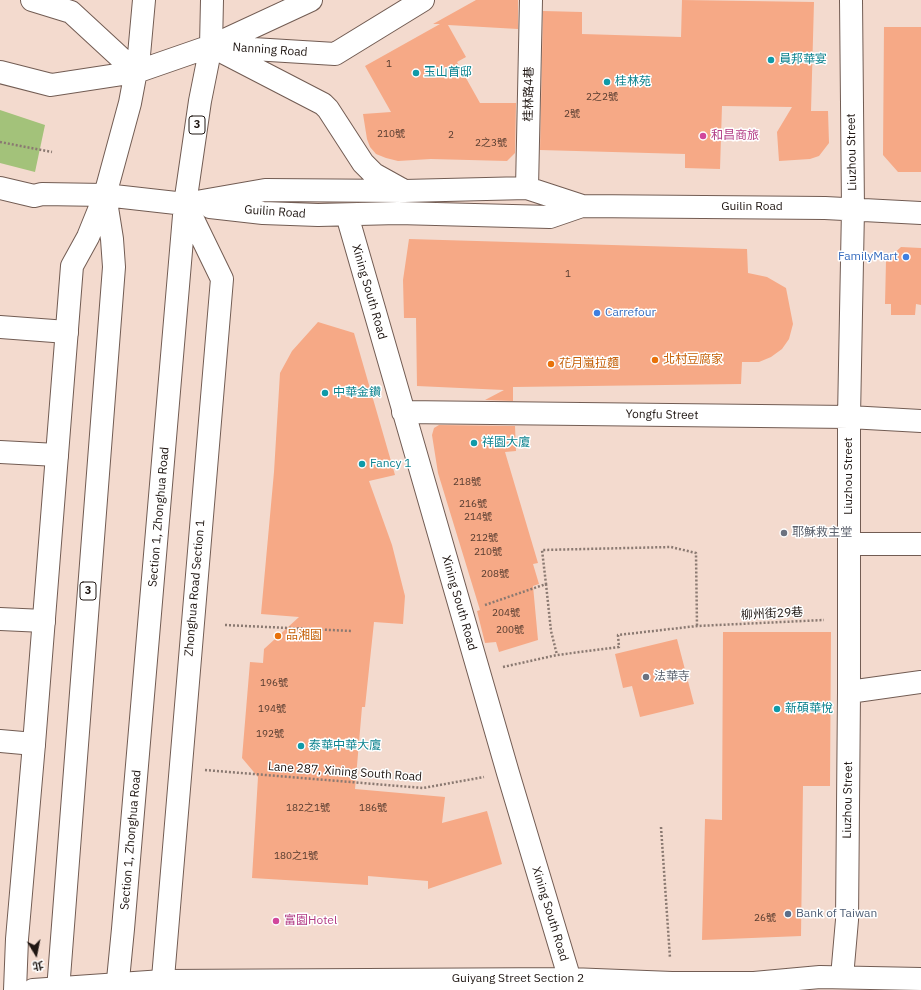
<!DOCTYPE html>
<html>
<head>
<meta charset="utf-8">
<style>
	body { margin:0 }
	#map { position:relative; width:921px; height:990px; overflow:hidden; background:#f3dace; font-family:"IBM Plex Sans","Noto Sans TC",sans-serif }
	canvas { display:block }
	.north { position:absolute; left:16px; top:934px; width:40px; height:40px; -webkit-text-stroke:3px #fff; paint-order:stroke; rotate:170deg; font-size:11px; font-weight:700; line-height:16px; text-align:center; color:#1f1612 }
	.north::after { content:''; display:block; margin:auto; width:14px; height:18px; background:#1f1612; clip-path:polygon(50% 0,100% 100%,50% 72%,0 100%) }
</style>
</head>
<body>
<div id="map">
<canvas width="921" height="990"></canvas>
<div class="north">北</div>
</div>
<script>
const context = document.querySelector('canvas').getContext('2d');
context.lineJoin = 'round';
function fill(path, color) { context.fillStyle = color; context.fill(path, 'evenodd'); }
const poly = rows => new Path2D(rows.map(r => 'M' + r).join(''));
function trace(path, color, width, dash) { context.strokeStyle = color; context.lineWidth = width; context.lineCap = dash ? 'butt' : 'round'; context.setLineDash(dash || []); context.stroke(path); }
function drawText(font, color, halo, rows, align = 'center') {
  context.font = font + ' "IBM Plex Sans","Noto Sans TC",sans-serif'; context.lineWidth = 3; context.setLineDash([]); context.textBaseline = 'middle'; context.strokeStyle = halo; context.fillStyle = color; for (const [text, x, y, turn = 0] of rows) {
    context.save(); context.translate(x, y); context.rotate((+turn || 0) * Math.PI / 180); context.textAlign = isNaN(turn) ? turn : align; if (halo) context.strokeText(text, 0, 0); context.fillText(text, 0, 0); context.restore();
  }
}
const green = poly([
	[0,110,45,125,35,172,0,163]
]);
const building = poly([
	[476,0,518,0,518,29,448,25,466,57,457,62,480,103,516,103,515,153,507,161,431,159,398,161,386,158,376,154,370,147,367,139,363,114,391,112,365,66,440,24,433,24],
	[682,0,814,2,811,111,828,111,829,143,819,156,810,159,779,161,777,132,792,107,722,106,720,169,685,168,685,154,540,150,543,11,582,12,582,34,681,37],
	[884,27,921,27,921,172,898,172,883,155],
	[409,239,747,249,748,273,767,277,786,288,793,324,789,339,782,349,771,357,759,362,742,362,741,384,513,387,513,401,485,400,504,390,417,386,416,318,404,318,403,280],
	[901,247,921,248,921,305,916,304,915,315,891,315,891,304,885,304,886,261],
	[318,322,354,333,395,475,369,481,392,545,405,596,403,624,374,622,365,707,362,707,355,789,445,797,442,823,487,811,502,864,428,889,428,881,368,876,368,885,252,878,258,777,242,758,250,662,263,663,264,649,299,617,261,614,274,472,280,373,292,351],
	[439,425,515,426,516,451,505,452,538,563,533,564,539,584,533,586,538,640,499,652,496,642,485,643,477,611,480,610,438,473,432,435,434,428],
	[723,632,831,632,830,786,803,786,801,936,702,940,705,819,722,820],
	[677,639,694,704,640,717,632,686,623,688,615,654]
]);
const path = poly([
	[0,142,52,152],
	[546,584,551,631,557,655],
	[485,605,546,584,542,550,671,547,696,553,697,626],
	[225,625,352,631],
	[503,667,557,655,619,647,618,635,697,626,824,620],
	[205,770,423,788,484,777],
	[661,827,670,958]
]);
const minor = poly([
	[214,45,311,0],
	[211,46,323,104,328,109,363,163,374,174,401,189],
	[220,47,335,54,423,0],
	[527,188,531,0],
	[185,204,265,190,404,191,527,188,582,206,825,208,921,213],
	[210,207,263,213,318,215,398,213,550,217,582,206],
	[347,215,508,773,573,990],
	[0,327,67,332],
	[403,412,849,417,921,421],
	[0,452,57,455],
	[849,544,921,544],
	[0,619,44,621],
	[849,692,921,682],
	[0,741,34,744],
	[842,977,847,920,849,692,849,417,853,209,851,0],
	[33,990,163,981,570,979,672,983,754,983,820,977,921,979]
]);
const major = poly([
	[32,0,71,12,136,72],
	[0,72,51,85,136,72,211,46],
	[0,188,34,196,42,194,105,195,185,204],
	[15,990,17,939,34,744,72,266,88,237,105,195,130,103,139,55,144,0],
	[58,990,114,267,112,239,105,195],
	[117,990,123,929,185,204,200,101,211,46,212,0],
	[162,990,222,279,187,207]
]);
const markers = [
	[771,60,4,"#0f9aa8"],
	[416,73,4,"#0f9aa8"],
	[607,82,4,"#0f9aa8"],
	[703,136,4,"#d1479c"],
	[906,257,4,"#3f7fe0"],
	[597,313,4,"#3f7fe0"],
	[655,360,4,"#e8710a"],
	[551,364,4,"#e8710a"],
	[325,393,4,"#0f9aa8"],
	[474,443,4,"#0f9aa8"],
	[362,464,4,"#0f9aa8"],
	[784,533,4,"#6b7280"],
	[278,636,4,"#e8710a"],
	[646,677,4,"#6b7280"],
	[777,709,4,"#0f9aa8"],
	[301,746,4,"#0f9aa8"],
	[788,914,4,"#5c6f8a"],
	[276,921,4,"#d1479c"]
];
const numberNames = [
	["1",389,64],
	["2之2號",602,97],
	["2號",572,114],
	["210號",391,134],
	["2",451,135],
	["2之3號",491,143],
	["1",568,274],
	["218號",467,482],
	["216號",473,504],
	["214號",478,517],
	["212號",484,538],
	["210號",488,552],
	["208號",495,574],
	["204號",506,613],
	["200號",510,630],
	["196號",274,683],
	["194號",272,709],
	["192號",270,734],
	["182之1號",308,808],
	["186號",373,808],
	["180之1號",296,856],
	["26號",765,918]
];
const shields = [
	[197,125,16],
	[88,591,16]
];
const shieldNames = [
	["3",197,125],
	["3",88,591]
];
const streetNames = [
	["Nanning Road",270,50,4],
	["桂林路4巷",529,94,-89],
	["Liuzhou Street",852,152,-91],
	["Guilin Road",752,207],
	["Guilin Road",275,212,4],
	["Xining South Road",369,292,74],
	["Yongfu Street",662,415,1],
	["Liuzhou Street",849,476,-90],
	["Section 1, Zhonghua Road",159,517,-85],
	["Zhonghua Road Section 1",195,588,-85],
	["Xining South Road",459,603,74],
	["柳州街29巷",772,614,-3],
	["Lane 287, Xining South Road",345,772,4],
	["Liuzhou Street",848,800,-89],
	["Section 1, Zhonghua Road",131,840,-85],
	["Xining South Road",550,914,73],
	["Guiyang Street Section 2",518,979]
];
const cultureNames = [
	["員邦華宴",779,60],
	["玉山首邸",424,73],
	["桂林苑",615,82],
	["中華金鑽",333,393],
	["祥園大廈",482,443],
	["Fancy 1",370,464],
	["新碩華悅",785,709],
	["泰華中華大廈",309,746]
];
const hotelNames = [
	["和昌商旅",711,136],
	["富園Hotel",284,921]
];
const shopNames = [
	["FamilyMart",898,257],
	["Carrefour",605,313,"left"]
];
const foodNames = [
	["北村豆腐家",663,360],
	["花月嵐拉麵",559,364],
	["品湘園",286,636]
];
const worshipNames = [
	["耶穌救主堂",792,533],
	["法華寺",654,677]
];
const serviceNames = [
	["Bank of Taiwan",796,914]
];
fill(green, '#a3c27a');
fill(building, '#f6a986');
trace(minor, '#725c53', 24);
trace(major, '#725c53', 24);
trace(path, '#8a7971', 2.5, [2, 2]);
trace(minor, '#fff', 22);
trace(major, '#fff', 22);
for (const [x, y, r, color] of markers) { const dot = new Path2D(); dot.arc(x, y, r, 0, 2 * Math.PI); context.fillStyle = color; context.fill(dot); trace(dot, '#fff', 1.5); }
drawText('10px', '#553b2f', null, numberNames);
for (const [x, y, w] of shields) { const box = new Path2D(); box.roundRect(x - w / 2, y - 9, w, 18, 3); context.fillStyle = '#fff'; context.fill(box); trace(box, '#1f1612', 1); }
drawText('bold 11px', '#1f1612', null, shieldNames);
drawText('12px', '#1f1612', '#fff', streetNames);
drawText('12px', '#0d838f', '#fff', cultureNames, 'left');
drawText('12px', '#b23c85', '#fff', hotelNames, 'left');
drawText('12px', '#366cbe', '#fff', shopNames, 'right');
drawText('12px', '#c56008', '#fff', foodNames, 'left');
drawText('12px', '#5b616d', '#fff', worshipNames, 'left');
drawText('12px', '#4e5e75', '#fff', serviceNames, 'left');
</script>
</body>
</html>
